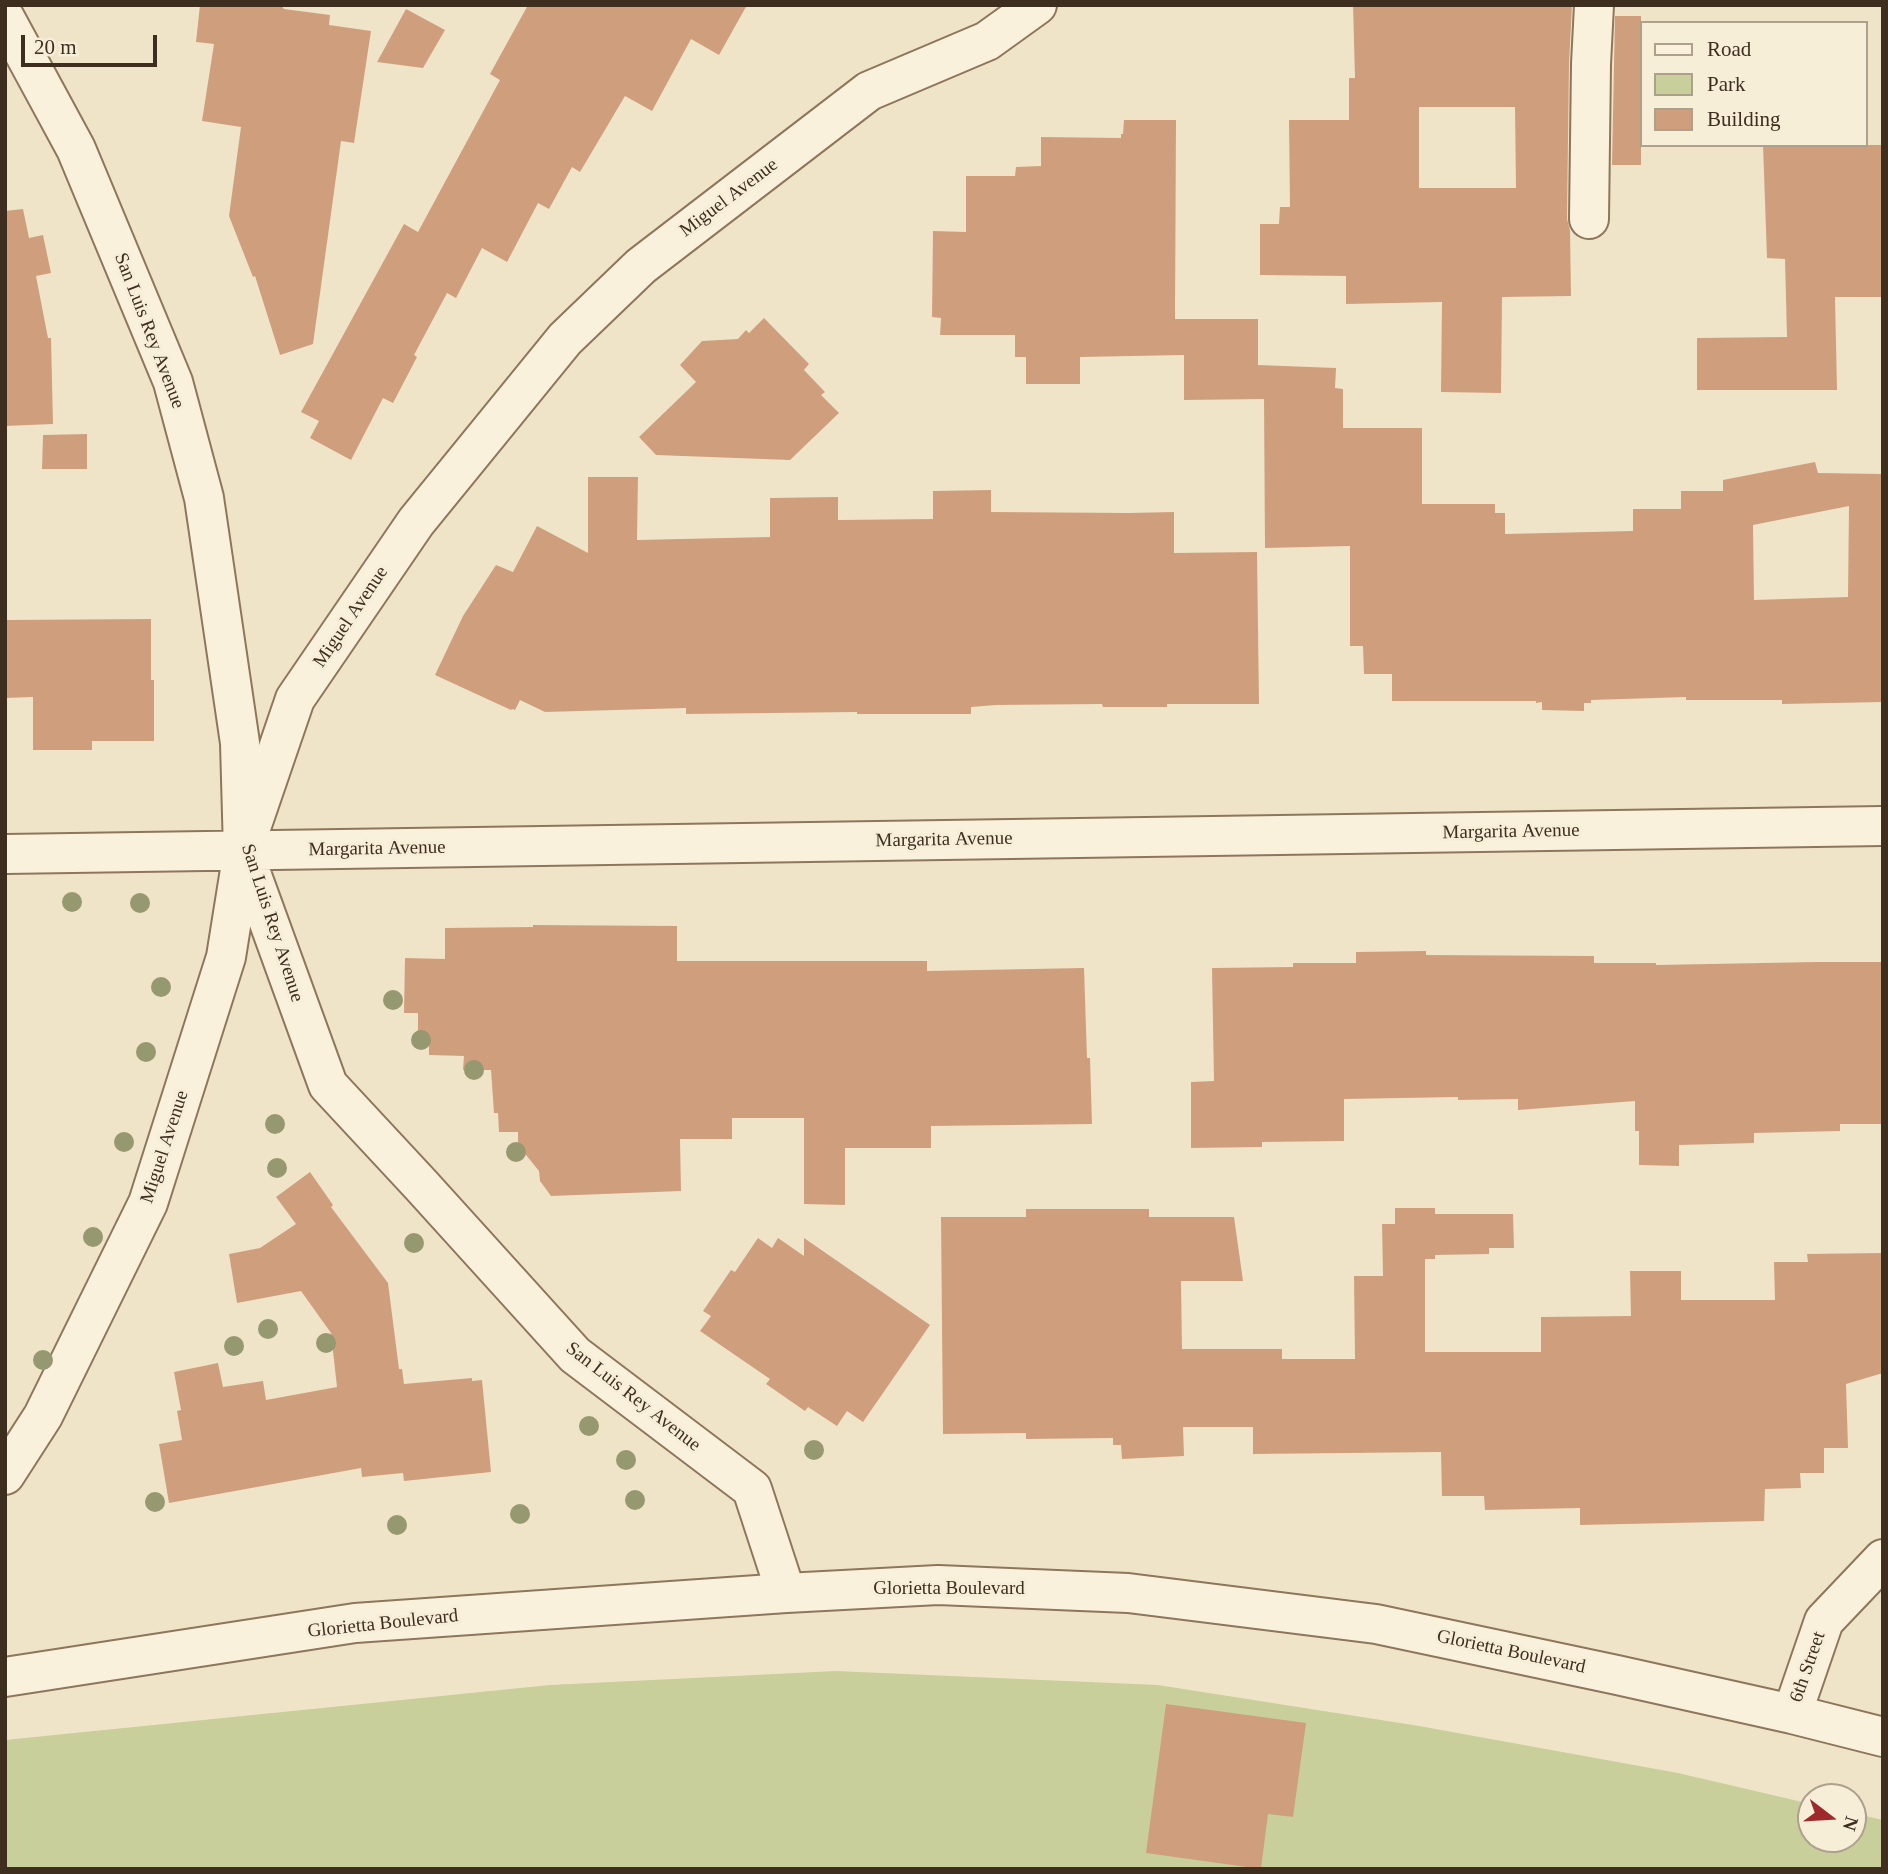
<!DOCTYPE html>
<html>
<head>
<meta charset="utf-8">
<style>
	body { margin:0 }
	#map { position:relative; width:1888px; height:1874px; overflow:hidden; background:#f0e4c8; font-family:Georgia,serif }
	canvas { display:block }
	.frame { position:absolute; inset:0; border:7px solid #3d2e20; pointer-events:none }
	.legend { position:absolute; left:1640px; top:21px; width:228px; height:126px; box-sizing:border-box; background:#f7eed8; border:2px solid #ada18e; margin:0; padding:9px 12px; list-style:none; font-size:21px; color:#3d2e20 }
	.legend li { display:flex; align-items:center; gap:14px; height:35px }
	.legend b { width:35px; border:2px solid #ada18e }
	.north { position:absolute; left:1797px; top:1783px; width:70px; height:70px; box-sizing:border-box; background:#f7eed8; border:2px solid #ada18e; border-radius:50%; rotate:107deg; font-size:19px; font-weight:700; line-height:28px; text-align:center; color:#3d2e20 }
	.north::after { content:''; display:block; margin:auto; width:24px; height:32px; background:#9e2a2b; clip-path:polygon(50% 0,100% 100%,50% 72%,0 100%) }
	.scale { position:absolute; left:21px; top:35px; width:136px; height:32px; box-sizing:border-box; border:4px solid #3d2e20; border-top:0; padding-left:9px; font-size:21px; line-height:24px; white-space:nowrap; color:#3d2e20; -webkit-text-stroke:5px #f7eed8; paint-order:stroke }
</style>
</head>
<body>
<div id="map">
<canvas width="1888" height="1874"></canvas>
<div class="frame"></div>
<ul class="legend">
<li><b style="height:9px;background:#faf1dc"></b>Road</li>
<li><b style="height:19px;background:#c9cf9b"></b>Park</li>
<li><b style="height:19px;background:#cf9f7d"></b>Building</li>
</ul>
<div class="north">N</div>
<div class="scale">20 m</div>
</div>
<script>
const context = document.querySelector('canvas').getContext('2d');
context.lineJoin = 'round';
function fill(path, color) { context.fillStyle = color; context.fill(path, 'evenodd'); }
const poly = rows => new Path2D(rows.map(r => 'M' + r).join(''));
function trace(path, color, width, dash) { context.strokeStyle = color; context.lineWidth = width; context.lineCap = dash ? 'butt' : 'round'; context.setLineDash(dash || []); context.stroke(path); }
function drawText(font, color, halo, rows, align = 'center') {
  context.font = font + ' Georgia,serif'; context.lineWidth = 6; context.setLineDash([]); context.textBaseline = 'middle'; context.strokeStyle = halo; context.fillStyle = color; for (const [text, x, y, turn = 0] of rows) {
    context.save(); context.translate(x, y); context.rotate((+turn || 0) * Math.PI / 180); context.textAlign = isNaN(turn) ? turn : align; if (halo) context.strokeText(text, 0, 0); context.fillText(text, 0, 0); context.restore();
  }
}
const green = poly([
	[836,1671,1158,1685,1419,1726,1678,1773,1811,1804,1811,1839,1853,1839,1853,1813,1883,1820,1883,1869,5,1869,5,1740,550,1685]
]);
const building = poly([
	[200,5,281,5,284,9,330,15,329,25,371,31,354,143,341,141,313,344,280,355,255,276,253,277,229,216,241,127,202,121,214,44,196,42],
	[528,5,747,5,719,55,691,39,652,111,625,96,580,172,572,167,549,209,538,203,507,262,482,248,456,298,447,293,414,355,417,357,393,403,383,398,351,460,310,438,319,421,301,412,404,224,418,232,500,80,490,74],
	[1353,5,1572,5,1569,64,1567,219,1570,230,1571,296,1502,297,1501,393,1441,392,1442,302,1346,304,1346,276,1260,275,1260,224,1279,224,1280,207,1290,207,1289,120,1349,120,1349,78,1355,78],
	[1419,107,1515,107,1516,188,1419,188],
	[406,9,445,30,423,68,377,62],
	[1615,16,1641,16,1641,165,1612,165],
	[1124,120,1176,120,1175,319,1258,319,1258,365,1336,368,1335,388,1343,389,1343,428,1422,428,1422,504,1495,504,1495,513,1505,513,1505,534,1633,531,1633,509,1681,509,1681,491,1723,491,1723,480,1815,462,1818,473,1883,474,1883,702,1782,704,1782,700,1686,700,1686,697,1591,700,1591,703,1584,703,1584,711,1542,710,1542,702,1536,703,1536,701,1392,701,1392,674,1364,674,1363,646,1350,646,1350,546,1265,548,1264,399,1184,400,1184,355,1080,357,1080,384,1026,384,1026,357,1015,357,1015,335,940,335,941,318,932,317,933,231,966,232,966,176,1015,176,1016,167,1041,166,1041,137,1121,138,1121,134,1123,134],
	[1849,506,1848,597,1754,600,1753,525],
	[1763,145,1883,145,1883,297,1835,297,1837,390,1697,390,1697,338,1787,337,1785,259,1767,258],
	[23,209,29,238,43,235,51,273,36,276,48,338,51,338,53,424,5,426,5,211],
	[764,318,809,364,804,370,825,392,821,395,839,413,790,460,656,455,639,437,696,382,680,365,702,341,738,339,746,330,749,333],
	[87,434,87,469,42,469,43,435],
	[588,477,638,477,637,540,770,537,770,498,838,497,838,520,933,519,933,491,991,490,991,512,1128,513,1174,512,1174,553,1257,552,1259,704,1167,704,1167,707,1103,707,1102,704,996,705,971,707,971,714,857,714,857,712,686,714,686,708,545,712,520,700,515,710,512,709,511,710,435,675,463,616,496,565,513,572,537,526,588,553],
	[151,619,151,680,154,680,154,741,92,741,92,750,33,750,33,697,5,698,5,620],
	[533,925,677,926,677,961,927,961,927,971,1084,968,1087,1058,1090,1058,1092,1124,931,1126,931,1148,845,1148,845,1205,804,1204,804,1118,732,1118,732,1139,680,1139,681,1191,551,1196,540,1181,539,1171,518,1145,518,1132,499,1132,498,1113,494,1113,491,1070,463,1070,464,1056,429,1055,429,1034,418,1034,418,1013,404,1013,405,958,445,959,445,928,533,927],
	[1426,951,1426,955,1594,956,1594,963,1656,963,1656,965,1816,962,1883,962,1883,1124,1840,1124,1840,1131,1754,1133,1754,1143,1679,1145,1679,1166,1639,1165,1639,1131,1635,1131,1635,1101,1518,1110,1518,1099,1458,1100,1458,1097,1344,1099,1344,1141,1262,1142,1262,1147,1191,1148,1191,1082,1214,1081,1212,968,1293,967,1293,963,1356,963,1356,952],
	[310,1172,333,1205,331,1207,388,1283,399,1369,402,1369,404,1384,472,1378,472,1381,482,1380,491,1472,404,1481,403,1473,362,1477,361,1468,169,1503,159,1444,182,1440,177,1411,181,1410,174,1372,218,1363,223,1387,263,1381,266,1400,337,1387,331,1333,301,1291,237,1303,229,1254,260,1248,296,1224,276,1197],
	[1395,1208,1435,1208,1435,1214,1513,1214,1514,1248,1489,1248,1489,1254,1435,1255,1435,1259,1425,1259,1425,1352,1541,1352,1541,1317,1631,1316,1630,1271,1681,1271,1681,1300,1775,1300,1774,1262,1808,1262,1807,1254,1883,1253,1883,1373,1846,1384,1848,1448,1824,1448,1824,1473,1800,1473,1801,1488,1765,1489,1764,1521,1580,1525,1580,1508,1485,1510,1484,1496,1442,1496,1441,1452,1253,1454,1253,1427,1183,1427,1184,1456,1122,1459,1121,1445,1113,1445,1113,1438,1026,1439,1026,1433,943,1434,941,1217,1026,1217,1026,1209,1149,1209,1149,1217,1234,1217,1243,1281,1181,1281,1182,1349,1282,1349,1282,1359,1355,1359,1354,1276,1383,1276,1382,1224,1395,1224],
	[758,1238,772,1248,778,1238,804,1256,804,1238,930,1325,863,1422,847,1411,837,1426,808,1407,805,1411,766,1384,770,1379,700,1331,711,1316,703,1311,731,1270,735,1272],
	[1166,1704,1306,1723,1293,1817,1268,1814,1261,1869,1146,1853]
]);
const minor = poly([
	[5,18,76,149,173,382,204,498,240,743,243,851,328,1085,421,1185,575,1355,752,1489,786,1593],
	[1589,219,1591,64,1594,5],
	[5,854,1883,826],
	[5,1475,43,1416,148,1203,226,957,243,851,295,699,416,522,565,339,641,266,869,91,987,41,1037,5],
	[5,1677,355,1623,786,1593,938,1585,1128,1593,1376,1624,1617,1675,1792,1714,1883,1737],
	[1792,1714,1824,1621,1883,1559]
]);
const trees = [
	[72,902],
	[140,903],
	[161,987],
	[393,1000],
	[421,1040],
	[146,1052],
	[474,1070],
	[275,1124],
	[124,1142],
	[516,1152],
	[277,1168],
	[93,1237],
	[414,1243],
	[268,1329],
	[326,1343],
	[234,1346],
	[43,1360],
	[589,1426],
	[814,1450],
	[626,1460],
	[635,1500],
	[155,1502],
	[520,1514],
	[397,1525]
];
const streetNames = [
	["Miguel Avenue",729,198,-37],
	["San Luis Rey Avenue",149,331,69],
	["Miguel Avenue",351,617,-56],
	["Margarita Avenue",1511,832,-1],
	["Margarita Avenue",944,840,-1],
	["Margarita Avenue",377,849,-1],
	["San Luis Rey Avenue",272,923,72],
	["Miguel Avenue",165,1147,-72],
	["San Luis Rey Avenue",633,1397,38],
	["Glorietta Boulevard",949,1589],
	["Glorietta Boulevard",383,1624,-6],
	["Glorietta Boulevard",1511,1652,12],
	["6th Street",1808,1667,-71]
];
fill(green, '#c9cf9b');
fill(building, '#cf9f7d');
trace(minor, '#8d765c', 42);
trace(minor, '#faf1dc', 38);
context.fillStyle = '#96986f';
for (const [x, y] of trees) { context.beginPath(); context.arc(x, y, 10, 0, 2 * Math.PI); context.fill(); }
drawText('19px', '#3d2e20', '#f7eed8', streetNames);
</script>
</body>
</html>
